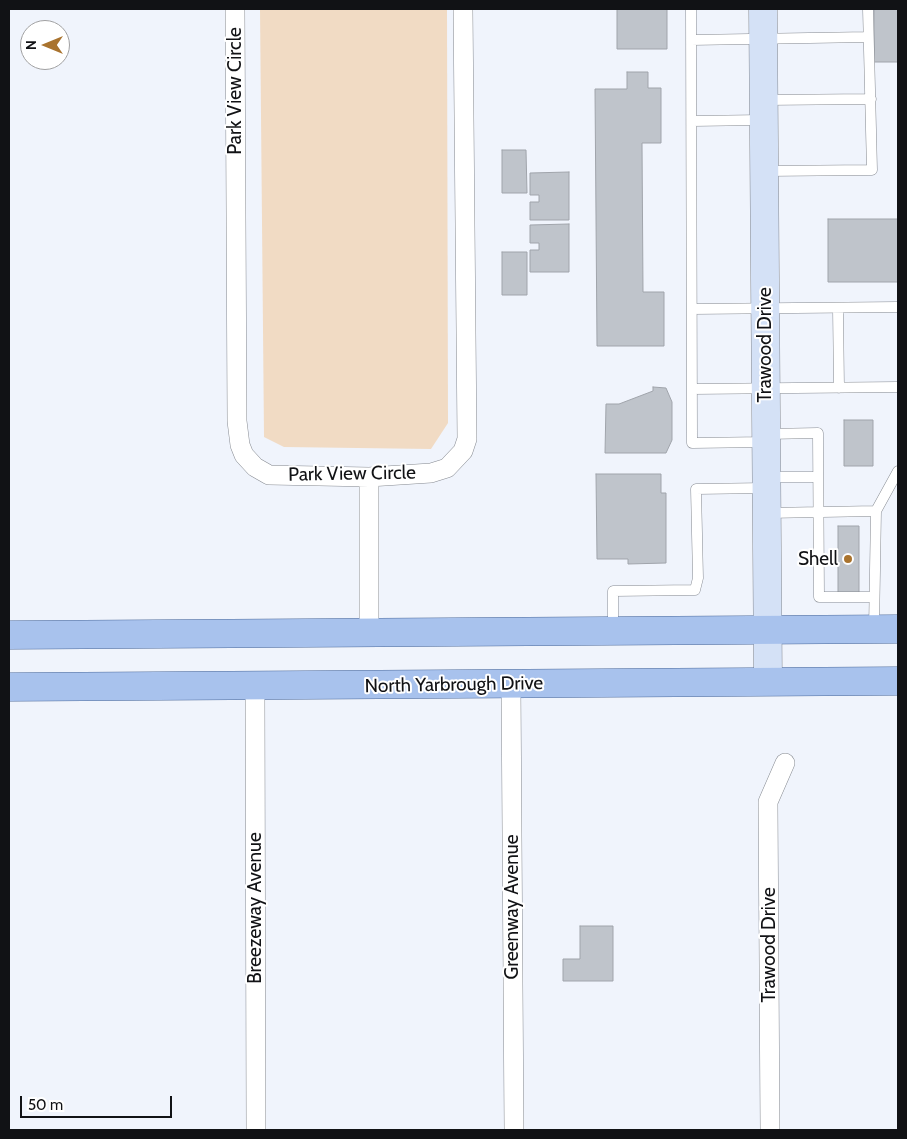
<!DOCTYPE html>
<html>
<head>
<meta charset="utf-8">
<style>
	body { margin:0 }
	#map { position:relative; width:907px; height:1139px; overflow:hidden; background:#f0f4fc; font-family:Cabin,sans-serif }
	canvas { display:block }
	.frame { position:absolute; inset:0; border:10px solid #111215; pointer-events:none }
	.north { position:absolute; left:20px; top:20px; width:50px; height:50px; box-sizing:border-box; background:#fff; border:1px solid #a0a0a1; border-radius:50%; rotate:270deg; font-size:14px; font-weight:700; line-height:20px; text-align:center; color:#111215 }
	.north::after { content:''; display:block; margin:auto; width:18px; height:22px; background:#a9732e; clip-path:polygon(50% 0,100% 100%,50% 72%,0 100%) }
	.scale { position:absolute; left:20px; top:1096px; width:152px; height:22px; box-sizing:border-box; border:2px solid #111215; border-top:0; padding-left:6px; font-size:15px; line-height:18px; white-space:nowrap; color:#111215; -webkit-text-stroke:4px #fff; paint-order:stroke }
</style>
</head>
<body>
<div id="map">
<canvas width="907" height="1139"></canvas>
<div class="frame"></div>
<div class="north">N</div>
<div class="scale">50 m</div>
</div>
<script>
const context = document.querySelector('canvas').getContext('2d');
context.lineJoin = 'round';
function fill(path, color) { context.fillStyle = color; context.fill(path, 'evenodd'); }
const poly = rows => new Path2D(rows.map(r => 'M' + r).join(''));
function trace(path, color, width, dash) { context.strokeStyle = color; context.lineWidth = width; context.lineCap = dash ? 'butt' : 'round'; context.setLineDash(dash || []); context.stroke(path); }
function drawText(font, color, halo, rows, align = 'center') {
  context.font = font + ' Cabin,sans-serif'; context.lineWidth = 4; context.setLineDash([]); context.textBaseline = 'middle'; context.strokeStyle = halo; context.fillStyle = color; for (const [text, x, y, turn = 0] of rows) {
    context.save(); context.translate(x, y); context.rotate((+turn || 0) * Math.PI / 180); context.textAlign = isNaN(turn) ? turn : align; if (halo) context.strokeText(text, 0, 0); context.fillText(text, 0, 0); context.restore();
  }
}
const green = poly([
	[260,9,447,9,448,423,431,449,284,447,264,437]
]);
const building = poly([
	[617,9,667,9,667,49,617,49,617,9],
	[874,9,898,9,898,62,874,62,874,9],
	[627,72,648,72,648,88,661,88,661,143,642,143,643,292,664,292,664,346,597,346,595,89,627,89,627,72],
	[502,150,526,150,527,193,502,193,502,150],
	[569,172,569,220,530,220,530,202,539,202,539,195,530,195,530,173,569,172],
	[828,219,898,219,898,282,828,282,828,219],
	[569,224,569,272,530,272,530,250,539,250,539,243,530,243,530,225,569,224],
	[502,252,527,252,527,295,502,295,502,252],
	[653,387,666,388,672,402,672,440,666,453,605,453,606,404,619,404,653,391,653,387],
	[844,420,873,420,873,466,844,466,844,420],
	[596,474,661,474,661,493,666,493,666,563,628,564,628,559,597,559,596,474],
	[838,526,859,526,859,593,838,593,838,526],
	[580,926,613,926,613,981,563,981,563,959,580,959,580,926]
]);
const lane = poly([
	[691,9,692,443,765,442],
	[691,40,868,37],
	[764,100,871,99],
	[692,121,762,120],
	[765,171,872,170,868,9],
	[838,308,839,388],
	[692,309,898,307],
	[692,389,898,387],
	[767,434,818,433,819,597,874,597],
	[766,477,818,477],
	[767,513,876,511],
	[874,629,876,511,898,471],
	[613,630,613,591,695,590,698,578,696,489,765,488]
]);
const street = poly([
	[235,9,237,421,240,445,244,455,255,467,269,475,369,477,431,473,447,468,463,451,467,439,463,9],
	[369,477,369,631],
	[511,685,514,1130],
	[255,687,256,1130],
	[770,1130,768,802,785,763]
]);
const secondary = poly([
	[763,9,768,681]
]);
const primary = poly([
	[9,635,898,629],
	[9,687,898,681]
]);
const markers = [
	[848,559,5,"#a9732e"]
];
const streetNames = [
	["Park View Circle",235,91,-90],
	["Trawood Drive",765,345,-90],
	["Park View Circle",352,474,-1],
	["North Yarbrough Drive",454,685,-1],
	["Greenway Avenue",512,907,-90],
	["Breezeway Avenue",255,908,-90],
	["Trawood Drive",769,945,-90]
];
const poiNames = [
	["Shell",838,559]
];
fill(green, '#f1dbc4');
fill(building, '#bfc4cb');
trace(building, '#a0a4ab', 1);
trace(lane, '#868a91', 11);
trace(street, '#868a91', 20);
trace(secondary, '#868a91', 29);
trace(primary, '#4d6a9a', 29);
trace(lane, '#fff', 10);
trace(street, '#fff', 19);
trace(secondary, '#d4e1f6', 28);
trace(primary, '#a8c2ed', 28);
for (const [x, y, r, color] of markers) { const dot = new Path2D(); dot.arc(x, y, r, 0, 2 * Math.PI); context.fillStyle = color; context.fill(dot); trace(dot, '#fff', 2); }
drawText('19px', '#111215', '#fff', streetNames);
drawText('19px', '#111215', '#fff', poiNames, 'right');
</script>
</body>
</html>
